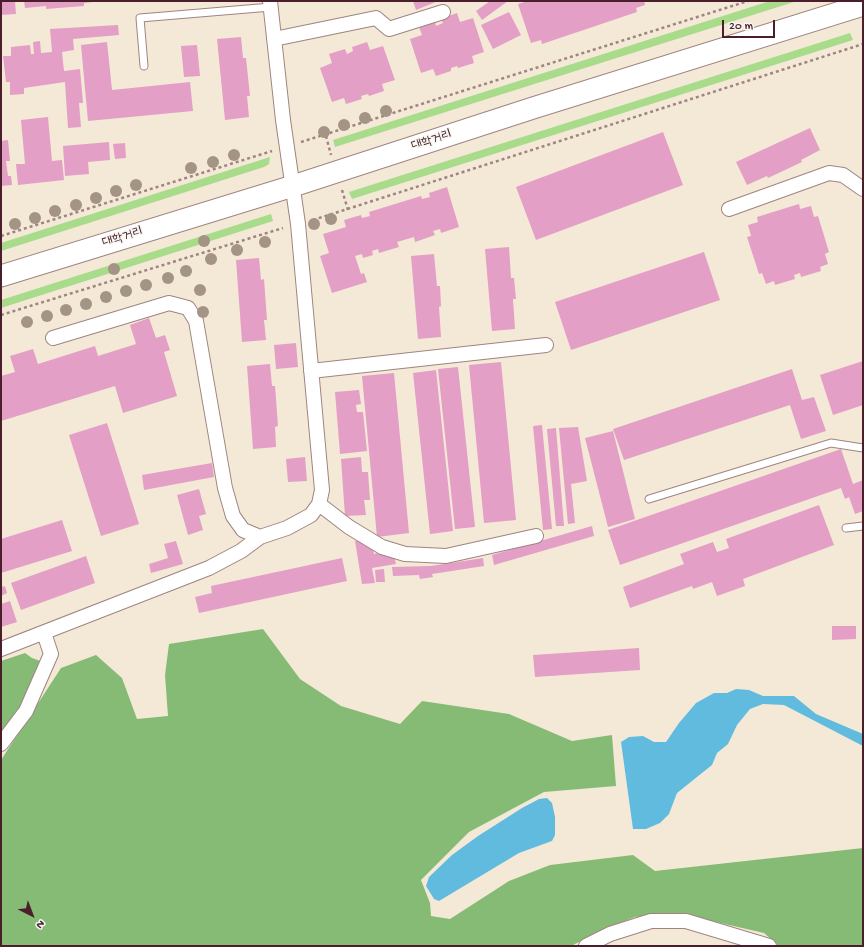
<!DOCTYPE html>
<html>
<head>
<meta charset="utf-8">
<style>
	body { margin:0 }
	#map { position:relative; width:864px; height:947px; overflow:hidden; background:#f4e9d7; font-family:"Gochi Hand",sans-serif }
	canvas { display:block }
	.frame { position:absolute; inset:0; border:2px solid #4a1f2b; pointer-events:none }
	.north { position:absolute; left:12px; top:895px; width:40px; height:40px; -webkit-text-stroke:3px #f6f6f2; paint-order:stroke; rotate:138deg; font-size:11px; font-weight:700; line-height:16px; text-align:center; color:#4a1f2b }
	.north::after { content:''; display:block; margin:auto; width:14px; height:18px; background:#4a1f2b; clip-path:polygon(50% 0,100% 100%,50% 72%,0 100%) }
	.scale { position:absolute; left:722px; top:20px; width:53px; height:18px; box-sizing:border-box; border:2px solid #4a1f2b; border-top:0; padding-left:5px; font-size:12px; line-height:14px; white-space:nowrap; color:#4a1f2b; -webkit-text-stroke:3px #f6f6f2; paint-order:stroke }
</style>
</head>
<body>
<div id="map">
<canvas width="864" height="947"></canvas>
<div class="frame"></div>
<div class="north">N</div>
<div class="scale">20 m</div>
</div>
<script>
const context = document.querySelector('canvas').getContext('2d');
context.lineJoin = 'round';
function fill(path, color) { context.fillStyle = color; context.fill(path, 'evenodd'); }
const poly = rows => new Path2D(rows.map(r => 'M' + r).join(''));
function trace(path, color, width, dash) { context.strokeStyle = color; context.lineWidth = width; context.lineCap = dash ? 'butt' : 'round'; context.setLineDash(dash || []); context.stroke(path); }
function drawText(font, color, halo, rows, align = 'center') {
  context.font = font + ' "Gochi Hand","Poor Story",sans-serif'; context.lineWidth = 3; context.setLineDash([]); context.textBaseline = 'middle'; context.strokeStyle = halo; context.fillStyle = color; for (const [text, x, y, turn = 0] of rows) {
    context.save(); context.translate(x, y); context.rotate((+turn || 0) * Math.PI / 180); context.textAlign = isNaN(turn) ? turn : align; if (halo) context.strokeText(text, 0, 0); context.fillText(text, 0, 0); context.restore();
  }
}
const green = poly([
	[770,1,797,1,335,147,333,140],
	[850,33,853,40,352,199,349,192],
	[270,157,269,164,264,167,1,251,1,243],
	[271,214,273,221,1,308,1,300]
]);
const forest = poly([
	[263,629,300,679,341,706,400,724,422,701,509,714,572,741,612,735,616,786,544,792,469,832,421,880,430,903,431,916,450,919,509,881,550,865,633,855,655,871,863,848,863,946,779,946,764,933,677,913,635,917,605,929,571,946,1,946,1,760,61,668,96,655,122,678,137,719,168,716,165,675,169,644],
	[25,653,32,658,43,662,22,709,1,738,1,661]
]);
const water = poly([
	[736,689,749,690,763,696,794,696,816,714,863,734,863,746,784,705,763,704,750,709,737,725,728,744,717,753,712,765,677,793,669,814,660,823,646,829,633,829,621,742,629,737,643,736,654,742,666,742,679,723,696,703,714,693,727,693],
	[547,798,552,803,555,817,555,835,552,841,519,853,439,901,434,899,426,886,429,877,452,855,478,836,522,808,539,799]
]);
const building = poly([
	[1,1,15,1,16,14,1,15],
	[24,1,93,1,93,2,84,3,84,6,46,9,46,6,25,8],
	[413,1,438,1,416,10],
	[490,1,508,1,482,20,476,11],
	[528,1,644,1,645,5,636,8,637,12,542,44,541,40,531,43,518,4],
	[509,12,521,35,493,49,481,25],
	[457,13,460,22,473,18,484,52,472,56,474,63,458,68,457,66,451,68,451,71,436,76,433,69,421,73,410,39,422,35,419,27,435,21,436,26,443,23,441,19],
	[118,25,119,35,73,39,74,50,62,52,64,71,80,69,83,103,79,103,81,127,68,128,65,82,24,88,24,94,10,95,10,82,6,82,3,56,11,56,11,47,30,45,31,54,34,54,33,42,40,41,41,53,52,52,50,29],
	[241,37,243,58,246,58,250,96,247,96,249,117,225,120,217,39],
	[107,42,112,90,190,82,193,111,88,121,81,45],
	[367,42,370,50,383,46,395,80,382,84,384,91,369,96,368,94,361,96,362,99,346,104,344,98,332,102,320,68,332,63,329,54,345,49,347,54,353,51,352,47],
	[197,45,200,76,184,77,181,46],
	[48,117,52,161,62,160,64,180,18,185,16,164,25,164,21,120],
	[810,128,820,150,801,160,802,162,768,178,767,176,747,185,736,162],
	[663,132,683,185,536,240,516,187],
	[8,140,10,161,6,161,8,176,11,176,12,185,1,186,1,141],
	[109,142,110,160,88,162,89,174,65,176,63,146],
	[125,143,126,158,115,159,113,144],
	[447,187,459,227,441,233,440,229,433,231,435,235,415,242,414,237,397,242,399,247,379,253,378,249,372,251,373,255,363,258,362,254,355,256,361,274,364,273,367,282,332,293,320,256,329,253,323,234,346,227,344,220,361,215,362,218,370,216,369,212,421,196,422,199,430,197,429,193],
	[799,204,800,209,811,206,814,217,818,216,829,252,825,254,828,264,820,267,821,271,801,277,800,273,794,275,795,279,775,285,774,281,766,284,762,273,759,274,747,237,751,236,748,225,758,222,757,217],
	[509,247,511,278,514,278,516,299,513,299,515,329,492,331,485,249],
	[704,252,720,300,571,350,555,302],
	[434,254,437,286,440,286,441,306,439,307,441,337,418,339,411,256],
	[259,258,261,280,264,279,267,320,264,320,266,340,242,342,236,260],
	[149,318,156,338,165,335,170,350,164,352,177,396,123,413,115,386,1,421,1,376,15,372,10,356,33,349,38,364,95,346,98,356,136,344,130,325],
	[296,343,298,367,276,369,274,345],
	[863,361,863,405,833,415,820,375],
	[501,362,516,520,484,523,469,365],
	[270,364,272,386,275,386,278,426,275,427,276,447,253,449,247,366],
	[458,367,475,527,455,529,438,369],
	[792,369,802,400,814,397,826,431,801,439,790,405,624,460,613,429],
	[436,370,453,531,430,534,413,373],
	[394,373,409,533,377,537,362,376],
	[359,390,361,404,356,405,357,412,363,412,367,451,340,454,335,392],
	[107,423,139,524,101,536,69,435],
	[542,425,552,529,543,530,533,426],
	[578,427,587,481,571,484,575,523,568,524,559,428],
	[556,428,564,526,556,526,547,429],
	[613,431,635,519,608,527,585,438],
	[841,449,853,484,863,480,863,511,855,514,849,497,845,499,841,488,620,565,608,530],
	[305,457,307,481,288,482,286,459],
	[361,457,362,472,368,472,370,500,364,500,366,515,345,516,341,459],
	[212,463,214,477,144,490,142,475],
	[199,489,206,514,199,516,203,530,188,535,177,495],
	[819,505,834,545,743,579,745,586,717,596,712,582,693,589,692,586,630,608,623,587,684,564,680,554,713,542,717,552,729,548,726,539],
	[62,520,72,551,1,573,1,539],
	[592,526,594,536,494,565,492,555],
	[366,539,367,546,372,546,374,554,387,551,394,555,396,564,372,568,375,583,362,584,355,541],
	[176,541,183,564,151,573,149,564,168,558,164,544],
	[86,556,95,583,21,610,11,583],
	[342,558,347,581,199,613,195,597,212,593,211,586],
	[483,558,484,566,432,574,433,577,420,579,419,575,393,576,392,567,431,566],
	[384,569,385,582,376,582,375,570],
	[1,584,3,587,5,586,7,593,1,596],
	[10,601,17,622,1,627,1,604],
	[832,626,856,626,856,639,832,640],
	[639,648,640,670,535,677,533,655]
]);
const path = poly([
	[326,136,331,155],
	[301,142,748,1],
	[342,190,348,210],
	[313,220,863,44],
	[1,236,272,151],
	[1,315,283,228]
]);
const service = poly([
	[144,66,140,18,271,7],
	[649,499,831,443,863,448],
	[846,528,863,526]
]);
const minor = poly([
	[274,39,376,18,389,29,443,12],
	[729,209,829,173,843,175,863,189],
	[53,338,169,303,188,308,196,321,225,488,233,516,243,530,260,537,287,528,311,515,319,504,322,490,298,224,283,120,270,1],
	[311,371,546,345],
	[319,504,349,527,382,547,405,554,446,556,536,536],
	[1,649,209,568,241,551,260,537],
	[1,744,26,711,51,654,44,633],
	[586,946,610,934,651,921,686,921,769,946]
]);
const primary = poly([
	[1,276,293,186,533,108,863,5]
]);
const trees = [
	[386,111],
	[365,118],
	[344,125],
	[324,132],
	[234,155],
	[213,162],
	[191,168],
	[136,185],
	[116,191],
	[96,198],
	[76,205],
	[55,211],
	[35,218],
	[331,219],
	[15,224],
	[314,224],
	[204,241],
	[265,242],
	[237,250],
	[211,259],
	[114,269],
	[186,271],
	[168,278],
	[146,285],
	[200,290],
	[126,291],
	[106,297],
	[86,304],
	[66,310],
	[203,312],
	[47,316],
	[27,322]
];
const streetNames = [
	["대학거리",432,141,-18],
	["대학거리",123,238,-17]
];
fill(green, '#a8db8a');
fill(forest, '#86bb76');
fill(water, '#61bbdf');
fill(building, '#e39fc5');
trace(service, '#9f8481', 9);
trace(minor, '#9f8481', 16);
trace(primary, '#9f8481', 23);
trace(path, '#9f8481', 2.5, [3, 3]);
trace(service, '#fff', 7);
trace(minor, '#fff', 14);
trace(primary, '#fff', 21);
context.fillStyle = '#a49486';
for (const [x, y] of trees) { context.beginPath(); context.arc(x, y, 6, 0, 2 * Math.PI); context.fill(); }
drawText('13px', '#4a1f2b', '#f6f6f2', streetNames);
</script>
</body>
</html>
